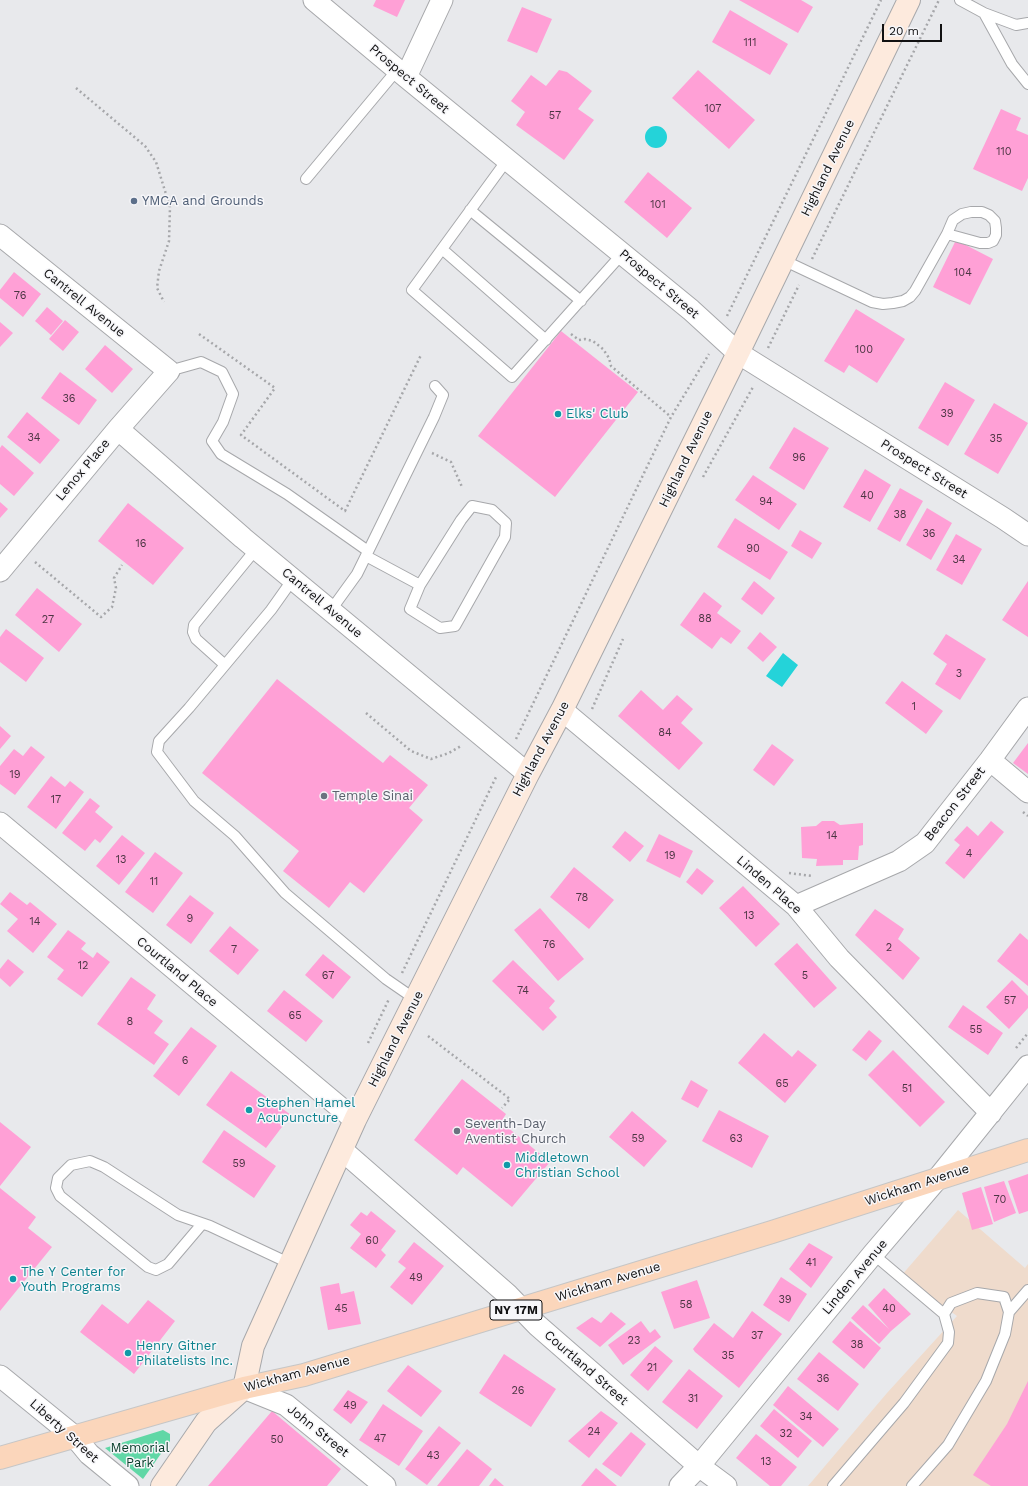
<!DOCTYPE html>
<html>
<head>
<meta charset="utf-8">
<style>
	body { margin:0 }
	#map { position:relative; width:1028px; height:1486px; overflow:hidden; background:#e8e9ec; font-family:"Work Sans",sans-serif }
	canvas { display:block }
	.scale { position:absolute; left:882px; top:24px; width:60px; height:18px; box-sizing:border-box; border:2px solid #111112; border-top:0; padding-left:5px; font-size:12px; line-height:14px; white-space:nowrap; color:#111112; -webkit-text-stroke:3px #f6f6f9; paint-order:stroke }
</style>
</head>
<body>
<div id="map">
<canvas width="1028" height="1486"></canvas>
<div class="scale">20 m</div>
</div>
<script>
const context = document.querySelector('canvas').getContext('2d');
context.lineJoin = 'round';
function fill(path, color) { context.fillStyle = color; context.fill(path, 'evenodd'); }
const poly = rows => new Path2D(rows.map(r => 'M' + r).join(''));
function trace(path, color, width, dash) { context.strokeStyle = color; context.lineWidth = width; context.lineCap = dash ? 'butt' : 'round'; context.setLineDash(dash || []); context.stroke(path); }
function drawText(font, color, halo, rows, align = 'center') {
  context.font = font + ' "Work Sans",sans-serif'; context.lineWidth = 3; context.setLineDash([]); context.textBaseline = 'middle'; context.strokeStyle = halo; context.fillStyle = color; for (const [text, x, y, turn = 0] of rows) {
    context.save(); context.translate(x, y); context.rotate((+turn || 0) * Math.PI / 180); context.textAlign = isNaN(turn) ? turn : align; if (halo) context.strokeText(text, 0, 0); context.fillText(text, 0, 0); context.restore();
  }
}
const commercial = poly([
	[958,1210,1025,1268,1028,1264,1028,1486,808,1486,887,1393,957,1316,901,1276]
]);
const green = poly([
	[163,1430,170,1434,170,1441,143,1479,105,1448]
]);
const water = poly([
	'645 137a11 11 0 1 1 22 0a11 11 0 1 1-22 0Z',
	[783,653,798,665,782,687,766,676]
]);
const building = poly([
	[376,0,405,0,397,17,373,6],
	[739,0,801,0,813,7,798,33],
	[522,7,552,19,537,53,507,41],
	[730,10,788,44,770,75,712,42],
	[559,70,567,72,592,91,578,109,594,120,564,160,516,125,525,112,511,101,531,75,546,86],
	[698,70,755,120,729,149,672,98],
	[1001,109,1021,118,1016,130,1028,135,1028,178,1022,191,973,169],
	[648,172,692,208,667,238,624,202],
	[956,240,993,259,970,305,933,287],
	[14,272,41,294,23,317,0,298,0,290],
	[47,307,63,321,51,335,35,321],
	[856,309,905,339,877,383,849,365,844,373,824,361],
	[65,320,79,332,63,351,49,339],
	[0,322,13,333,0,347],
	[561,331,638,392,555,497,478,436],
	[105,345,133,369,112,393,85,369],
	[60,372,97,400,79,425,41,398],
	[945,382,975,400,948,446,918,428],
	[994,403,1028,423,998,474,964,454],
	[27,412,60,440,40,464,7,437],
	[794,427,829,448,804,490,769,468],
	[2,445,34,473,14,496,0,484,0,448],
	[865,469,891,485,870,522,843,507],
	[753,475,797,504,779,530,735,500],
	[900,488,923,501,900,542,877,529],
	[0,502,8,509,0,518],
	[128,503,184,548,153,585,98,541],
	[927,508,952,523,931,560,906,545],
	[735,518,788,552,770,580,717,547],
	[800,530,822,543,812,559,791,546],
	[956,534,982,549,962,585,936,570],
	[754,581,775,598,762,615,741,599],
	[1028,581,1028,637,1002,620],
	[37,588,82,624,59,652,15,615],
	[704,592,722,606,717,613,741,631,731,644,721,637,712,649,680,625],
	[6,629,44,658,26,682,0,662,0,637],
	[760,632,777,647,763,662,747,648],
	[946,634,986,659,960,700,935,684,947,664,933,654],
	[277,679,383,763,390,755,428,785,409,808,423,820,364,893,350,882,329,908,283,871,299,851,202,773],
	[902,681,943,711,926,734,885,703],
	[641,690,663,710,677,695,693,709,681,723,703,743,679,770,618,716],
	[0,726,11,736,0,749],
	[1028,743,1028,774,1013,763],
	[772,744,794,760,774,786,753,770],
	[31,746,45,757,15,795,0,784,0,766,14,749,23,756],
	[51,776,65,787,70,781,84,792,56,829,27,807],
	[90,798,100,806,95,812,113,827,100,843,95,839,85,851,62,833],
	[822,821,834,821,840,825,863,823,863,845,859,846,858,860,843,860,843,865,816,866,817,859,802,858,801,827,816,826],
	[991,821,1004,832,964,879,945,863,960,845,954,840,967,826,978,836],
	[625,831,644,846,630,862,612,847],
	[659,834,693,851,680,878,646,861],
	[122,835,145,853,119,885,96,866],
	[155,852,183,873,153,913,125,892],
	[574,867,614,900,589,929,550,897],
	[697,868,714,881,702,895,686,882],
	[743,886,780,924,756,947,719,908],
	[10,892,27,905,30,902,57,924,33,953,7,931,18,919,0,904],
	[190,895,214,913,191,944,166,925],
	[540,908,584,959,558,981,514,930],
	[875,909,904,929,898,939,920,958,903,980,855,935],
	[230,926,259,950,238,975,209,951],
	[68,930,86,943,81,949,93,958,97,952,110,962,82,997,57,979,64,970,47,957],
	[1020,933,1028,940,1028,986,997,961],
	[797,943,837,988,814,1008,774,964],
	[323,954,351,977,333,999,305,975],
	[8,959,24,972,10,987,0,978,0,969],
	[513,960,555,1001,549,1008,557,1017,543,1031,492,981],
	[131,977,156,995,147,1009,163,1021,154,1033,169,1044,154,1065,97,1024],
	[1012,980,1028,996,1028,1008,1009,1029,986,1007],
	[284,990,323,1021,306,1042,267,1011],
	[963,1005,1003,1033,988,1055,948,1027],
	[191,1027,217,1046,179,1096,153,1076],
	[869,1030,882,1041,866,1061,852,1050],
	[764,1033,792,1057,798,1050,817,1065,785,1103,738,1063],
	[893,1050,945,1102,920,1127,868,1075],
	[231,1071,291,1115,266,1148,206,1105],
	[462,1079,506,1114,501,1122,550,1162,512,1207,463,1167,457,1175,414,1140],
	[691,1080,708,1090,698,1108,681,1099],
	[719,1110,769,1136,752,1168,702,1141],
	[632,1111,667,1141,644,1167,609,1137],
	[0,1122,31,1147,0,1186],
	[224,1130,276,1166,254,1198,202,1162],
	[1028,1174,1028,1211,1019,1214,1008,1181],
	[1004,1181,1016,1213,994,1222,984,1187],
	[981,1187,993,1224,972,1230,962,1193],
	[0,1188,36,1217,28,1228,52,1247,0,1311],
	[371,1211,396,1231,381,1250,386,1255,376,1268,350,1248,361,1234,350,1225,361,1212,367,1216],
	[414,1242,444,1266,412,1305,390,1287,406,1268,398,1262],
	[809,1243,833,1257,811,1288,789,1269],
	[781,1277,807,1294,789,1322,763,1305],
	[697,1280,710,1318,674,1329,661,1292],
	[339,1283,341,1294,354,1291,361,1324,328,1330,320,1287],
	[884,1288,911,1314,891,1331,879,1344,851,1318,863,1305,889,1329,868,1305],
	[148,1300,175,1321,134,1374,80,1332,102,1304,128,1324],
	[752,1311,782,1334,739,1388,695,1352,693,1349,714,1323,733,1338],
	[611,1312,626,1324,600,1347,576,1328,592,1317,601,1323],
	[641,1321,650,1333,655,1329,661,1337,623,1365,608,1345],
	[850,1321,881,1348,864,1369,832,1342],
	[655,1346,673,1361,648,1391,630,1375],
	[819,1352,859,1384,838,1411,797,1379],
	[504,1354,556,1389,531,1427,479,1393],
	[408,1365,442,1391,421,1417,387,1391],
	[689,1369,723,1396,697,1429,662,1402],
	[1028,1381,1028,1486,991,1486,973,1475,1007,1424],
	[788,1386,839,1429,823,1447,773,1405],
	[348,1390,368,1402,351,1424,333,1410],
	[383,1404,423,1431,399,1466,359,1440],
	[774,1409,812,1441,798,1458,760,1426],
	[272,1411,341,1469,327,1486,208,1486],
	[601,1411,618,1423,589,1458,568,1441],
	[439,1426,461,1443,427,1485,405,1469],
	[631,1432,646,1444,621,1477,602,1464],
	[756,1434,797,1467,781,1486,770,1486,736,1458],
	[467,1449,492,1469,479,1486,437,1486],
	[596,1468,617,1486,581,1486],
	[495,1478,504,1486,489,1486]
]);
const path = poly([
	[76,88,145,146,156,162,170,207,169,241,159,271,157,288,164,302],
	[812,259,939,0],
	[727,316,881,0],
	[199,334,275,388,241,435,345,511,421,355],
	[571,334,579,340,585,339,593,341,603,349,609,358,611,366,671,417],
	[768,348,799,285],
	[432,453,451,462,462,487],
	[703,477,753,387],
	[35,562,101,617,112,607,116,588,114,578,122,565],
	[592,709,623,639],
	[366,713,411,751,431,759,449,753,461,746],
	[516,739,671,417,709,354],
	[1023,812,1028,816],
	[789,873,812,876],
	[402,973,497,775],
	[428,1036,510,1099,502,1108],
	[368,1043,389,999],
	[1016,1048,1028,1033]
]);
const lane = poly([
	[960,0,984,13,1016,25,1028,23],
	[984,13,1012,64,1028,84],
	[507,160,412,290,512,377,622,254],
	[306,179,397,70],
	[470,210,581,301],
	[442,249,546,340],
	[783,260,872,302,883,304,893,303,903,301,910,297,915,291,947,234,980,243,988,243,993,241,996,235,996,228,995,221,989,215,982,212,971,212,962,214,953,220,947,234],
	[169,371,201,362,222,372,233,394,223,422,212,441,221,454,287,494,368,551],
	[366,556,420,585,461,520,472,506,492,510,506,523,505,537,455,626,440,628,410,609,420,585],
	[293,579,271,610,189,708,159,741,157,752,194,801,235,836,285,893,386,979,415,999],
	[331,610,357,574,434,417,443,395,435,386],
	[225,665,196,639,193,632,194,625,256,549],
	[202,1224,168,1264,156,1270,148,1267,60,1196,56,1188,58,1178,71,1165,90,1161,104,1167,178,1215,210,1226,291,1264],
	[1009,1312,1028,1290],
	[833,1486,904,1403,948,1343,949,1332,944,1314,873,1254],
	[912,1486,948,1445,986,1381,1005,1334,1009,1312,1004,1297,977,1293,951,1303,944,1314]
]);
const street = poly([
	[314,0,406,77,691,310,738,353,1003,518,1028,535],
	[406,77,442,0],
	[0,235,169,371,118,429,0,571],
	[118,429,243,538,528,774],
	[562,710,796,906,839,958,991,1113],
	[990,760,1028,792],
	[0,823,355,1120],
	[796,906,899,861,925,843,990,760,1028,708],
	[342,1150,508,1295,537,1325,699,1466,726,1486],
	[0,1376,75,1437,89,1454,128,1486],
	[244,1388,286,1405,385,1486],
	[680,1486,699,1466,873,1254,938,1178,1028,1066]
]);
const secondary = poly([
	[162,1486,206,1422,244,1388,253,1346,355,1120,528,774,562,710,738,353,909,0]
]);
const primary = poly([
	[0,1458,244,1388,304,1375,772,1232,1028,1150]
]);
const markers = [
	[134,201,4,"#5c6f8a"],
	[558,414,4,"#0f9aa8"],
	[324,796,4,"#6b7280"],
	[249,1110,4,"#0f9aa8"],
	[457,1131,4,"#6b7280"],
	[507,1165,4,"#0f9aa8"],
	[13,1279,4,"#0f9aa8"],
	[128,1353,4,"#0f9aa8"]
];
const numberNames = [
	["111",750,43],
	["107",713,109],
	["57",555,116],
	["110",1004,152],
	["101",658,205],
	["104",963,273],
	["76",20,296],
	["100",864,350],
	["36",69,399],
	["39",947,414],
	["34",34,438],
	["35",996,439],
	["96",799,458],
	["40",867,496],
	["94",766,502],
	["38",900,515],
	["36",929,534],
	["16",141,544],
	["90",753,549],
	["34",959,560],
	["88",705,619],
	["27",48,620],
	["3",959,674],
	["1",914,707],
	["84",665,733],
	["19",15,775],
	["17",56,800],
	["14",832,836],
	["4",969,854],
	["19",670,856],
	["13",121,860],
	["11",154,882],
	["78",582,898],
	["13",749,916],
	["9",190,919],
	["14",35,922],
	["76",549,945],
	["2",889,948],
	["7",234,950],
	["12",83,966],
	["67",328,976],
	["5",805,976],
	["74",523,991],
	["57",1010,1001],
	["65",295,1016],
	["8",130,1022],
	["55",976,1030],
	["6",185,1061],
	["65",782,1084],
	["51",907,1089],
	["59",638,1139],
	["63",736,1139],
	["59",239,1164],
	["70",1000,1200],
	["60",372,1241],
	["41",811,1263],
	["49",416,1278],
	["39",785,1300],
	["58",686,1305],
	["45",341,1309],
	["40",889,1309],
	["37",757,1336],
	["23",634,1341],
	["38",857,1345],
	["35",728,1356],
	["21",652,1368],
	["36",823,1379],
	["26",518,1391],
	["31",693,1399],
	["49",350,1406],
	["34",806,1417],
	["24",594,1432],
	["32",786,1434],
	["47",380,1439],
	["50",277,1440],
	["43",433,1456],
	["13",766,1462]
];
const shields = [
	[516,1310,52]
];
const shieldNames = [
	["NY 17M",516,1310]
];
const streetNames = [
	["Prospect Street",409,79,40],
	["Highland Avenue",828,168,-64],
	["Prospect Street",659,284,40],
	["Cantrell Avenue",84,303,39],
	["Highland Avenue",686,459,-64],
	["Prospect Street",924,469,32],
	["Lenox Place",83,470,-50],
	["Cantrell Avenue",322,603,40],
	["Highland Avenue",541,749,-62],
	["Beacon Street",955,804,-52],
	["Linden Place",769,885,41],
	["Courtland Place",177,972,40],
	["Highland Avenue",396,1039,-63],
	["Wickham Avenue",917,1185,-18],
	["Linden Avenue",855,1277,-50],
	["Wickham Avenue",608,1282,-17],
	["Courtland Street",586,1368,41],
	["Wickham Avenue",297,1374,-15],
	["Liberty Street",64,1431,42],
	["John Street",318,1431,39]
];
const serviceNames = [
	["YMCA and Grounds",142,201]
];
const cultureNames = [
	["Elks' Club",566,414],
	["Stephen Hamel",257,1103],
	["Acupuncture",257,1118],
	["Middletown",515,1158],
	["Christian School",515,1173],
	["The Y Center for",21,1272],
	["Youth Programs",21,1287],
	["Henry Gitner",136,1346],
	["Philatelists Inc.",136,1361]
];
const worshipNames = [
	["Temple Sinai",332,796],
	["Seventh-Day",465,1124],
	["Aventist Church",465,1139]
];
const parkNames = [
	["Memorial",140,1448],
	["Park",140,1463]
];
fill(commercial, '#efdbcc');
fill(green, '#60d7a6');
fill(water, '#24d3d9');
fill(building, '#ffa0d6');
trace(lane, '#a7a8ab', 12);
trace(street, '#a7a8ab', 23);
trace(secondary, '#a7a8ab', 24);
trace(primary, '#c6c6c6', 24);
trace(path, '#a6a7aa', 2.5, [2, 3]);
trace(lane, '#fff', 10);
trace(street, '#fff', 21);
trace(secondary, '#fdeadd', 22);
trace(primary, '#fbd6bb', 22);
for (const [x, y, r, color] of markers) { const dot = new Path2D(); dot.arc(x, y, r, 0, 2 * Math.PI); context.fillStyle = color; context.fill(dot); trace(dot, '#f6f6f9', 1.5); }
drawText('11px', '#4c3543', null, numberNames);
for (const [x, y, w] of shields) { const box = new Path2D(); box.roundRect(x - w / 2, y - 10, w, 20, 3); context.fillStyle = '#f6f6f9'; context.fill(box); trace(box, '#111112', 1); }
drawText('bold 12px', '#111112', null, shieldNames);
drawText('13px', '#111112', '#f6f6f9', streetNames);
drawText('13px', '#4e5e75', '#f6f6f9', serviceNames, 'left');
drawText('13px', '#0d838f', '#f6f6f9', cultureNames, 'left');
drawText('13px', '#5b616d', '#f6f6f9', worshipNames, 'left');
drawText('13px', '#093e2b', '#f6f6f9', parkNames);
</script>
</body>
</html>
